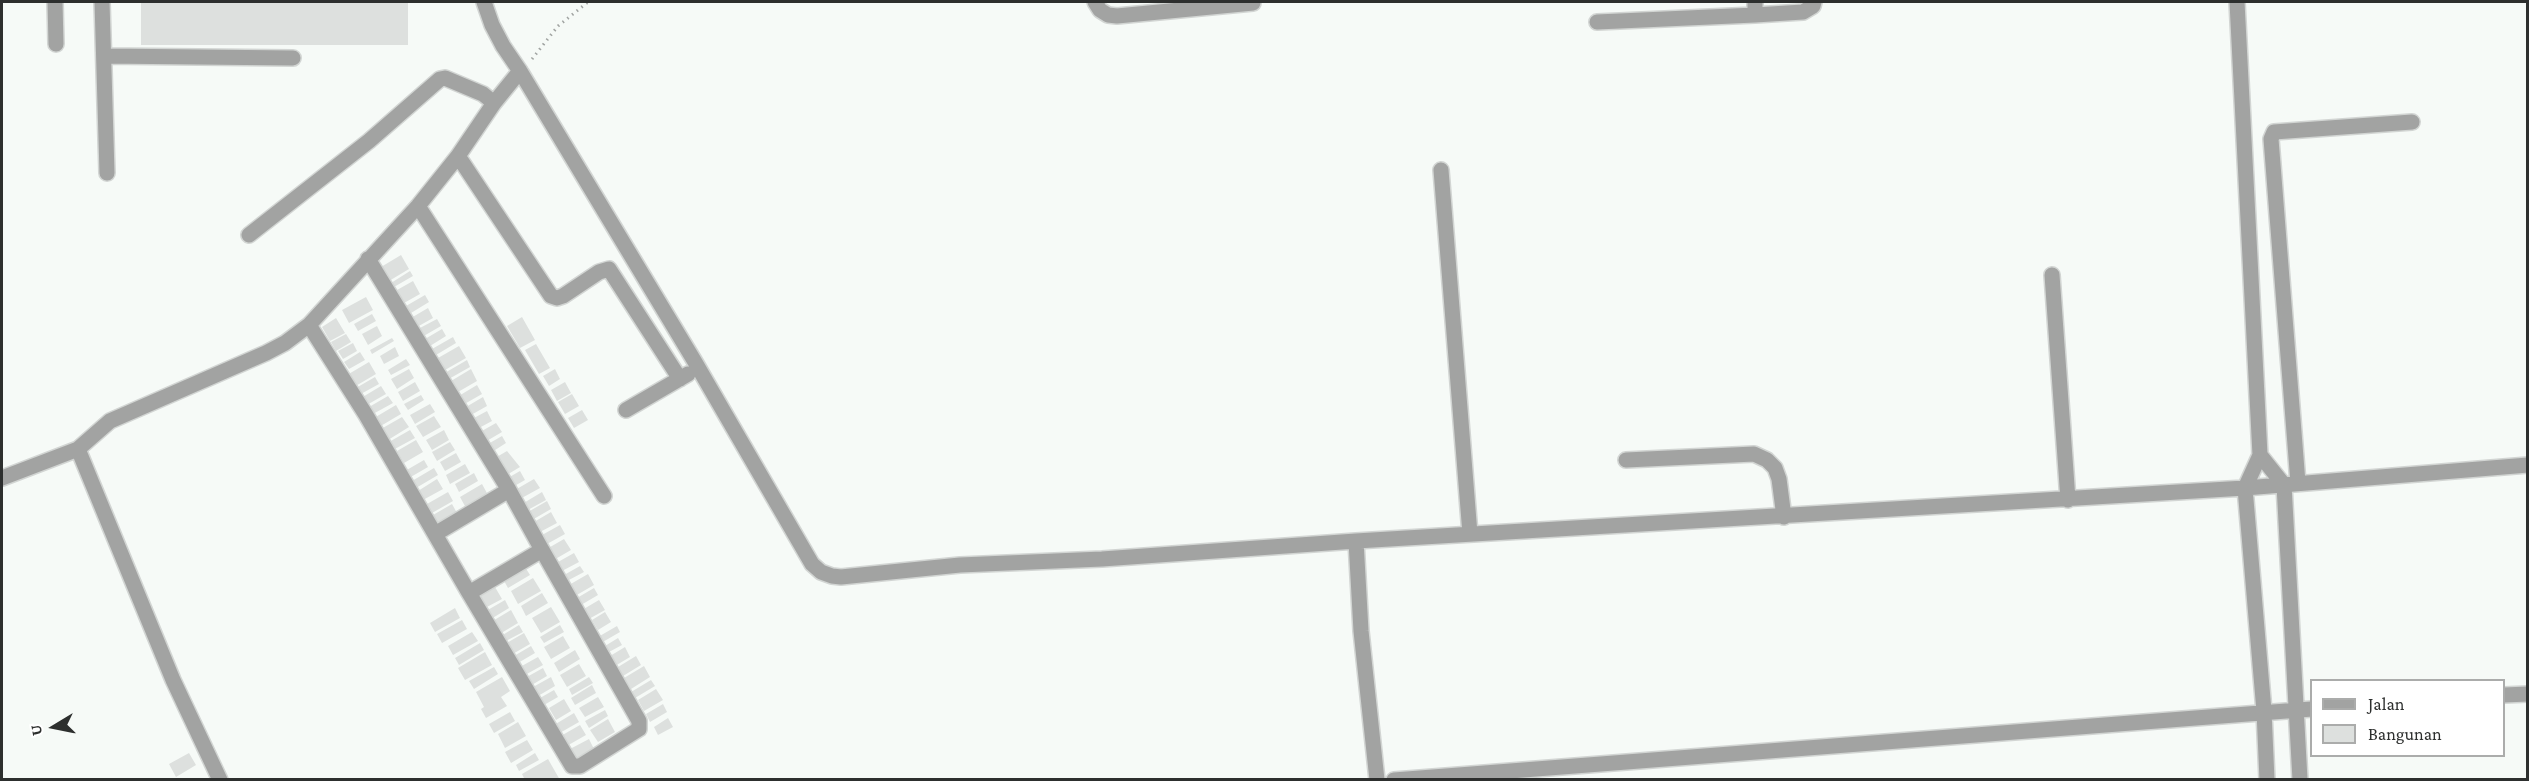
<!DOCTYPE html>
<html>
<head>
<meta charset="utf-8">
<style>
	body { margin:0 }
	#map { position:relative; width:2529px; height:781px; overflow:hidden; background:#f6faf7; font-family:"Crimson Pro",serif }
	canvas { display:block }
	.frame { position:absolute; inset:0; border:3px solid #2d2f2e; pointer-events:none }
	.legend { position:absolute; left:2310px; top:679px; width:195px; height:78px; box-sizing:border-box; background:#fff; border:2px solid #abacab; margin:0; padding:8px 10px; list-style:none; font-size:18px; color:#2d2f2e }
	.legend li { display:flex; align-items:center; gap:12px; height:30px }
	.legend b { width:30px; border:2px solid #abacab }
	.north { position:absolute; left:24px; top:697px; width:60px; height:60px; -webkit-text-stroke:4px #fff; paint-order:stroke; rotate:260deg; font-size:16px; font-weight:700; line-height:24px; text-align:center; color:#2d2f2e }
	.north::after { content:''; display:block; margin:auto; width:21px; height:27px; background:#2d2f2e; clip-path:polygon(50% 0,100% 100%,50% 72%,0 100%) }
</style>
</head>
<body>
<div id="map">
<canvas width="2529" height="781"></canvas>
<div class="frame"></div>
<ul class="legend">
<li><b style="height:8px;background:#a2a3a2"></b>Jalan</li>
<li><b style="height:16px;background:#dde0de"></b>Bangunan</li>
</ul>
<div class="north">U</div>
</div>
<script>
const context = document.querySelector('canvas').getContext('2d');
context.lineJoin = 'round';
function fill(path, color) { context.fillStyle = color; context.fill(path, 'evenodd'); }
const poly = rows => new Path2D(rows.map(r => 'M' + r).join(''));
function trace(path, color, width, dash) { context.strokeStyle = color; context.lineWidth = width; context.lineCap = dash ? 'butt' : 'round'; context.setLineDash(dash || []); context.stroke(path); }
const building = poly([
	[141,2,408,2,408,45,141,45],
	[401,255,409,269,389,281,381,267],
	[410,271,413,276,394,287,391,283],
	[413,281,420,294,404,303,397,290],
	[425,295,429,302,411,313,406,306],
	[366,297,373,310,349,323,342,310],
	[428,308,433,318,417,327,411,318],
	[372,314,376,321,358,331,354,324],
	[522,317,535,340,520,348,507,326],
	[336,318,345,333,330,341,322,327],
	[437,319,441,326,422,337,418,329],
	[377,326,382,336,368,345,362,334],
	[442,329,446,336,430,346,425,339],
	[346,334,351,342,336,351,331,342],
	[453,337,456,343,436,355,432,349],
	[392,338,394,341,372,354,370,350],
	[353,343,357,351,343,359,338,351],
	[536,344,550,368,539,374,525,350],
	[459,346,466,358,445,370,438,358],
	[395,347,399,356,384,364,380,356],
	[360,352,365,360,349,369,344,362],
	[406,359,410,365,391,375,388,370],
	[467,360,470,367,447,380,443,374],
	[369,362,376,374,354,387,347,375],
	[409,369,414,378,397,389,391,379],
	[471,369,477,381,458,392,451,381],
	[555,369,560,379,549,386,543,376],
	[375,377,379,384,359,395,356,388],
	[415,382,420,391,403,401,398,392],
	[565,382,571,393,557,401,551,390],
	[477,385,482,394,461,406,457,397],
	[381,386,386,394,365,406,361,398],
	[572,394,579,406,565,414,558,402],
	[421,395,424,400,408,410,404,404],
	[388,396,393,403,373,414,369,407],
	[483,397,487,406,471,415,466,407],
	[430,404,435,412,415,424,410,415],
	[396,405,401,414,379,427,374,418],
	[582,410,588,420,574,428,568,418],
	[487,411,492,421,479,428,474,418],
	[434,416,441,427,423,437,416,426],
	[402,417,409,427,388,440,381,429],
	[496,423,502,432,485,442,480,432],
	[410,430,415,438,393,450,389,442],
	[444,430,449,440,432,450,426,440],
	[502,436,506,443,492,452,488,444],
	[416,440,423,452,404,463,397,451],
	[450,442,455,450,437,461,432,452],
	[507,451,520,467,505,476,495,458],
	[456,453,461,462,445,471,440,462],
	[424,460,428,467,409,478,405,471],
	[465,464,470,473,450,484,446,475],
	[434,468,438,475,416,488,412,481],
	[520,471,525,480,511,488,506,479],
	[474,473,478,481,459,492,455,484],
	[437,479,443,489,423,500,418,491],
	[534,479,540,488,520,499,515,490],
	[482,484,488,495,466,508,460,497],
	[448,492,453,501,432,513,427,504],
	[542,492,546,500,526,511,522,504],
	[547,501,551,509,532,520,528,512],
	[452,504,457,513,438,524,433,515],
	[551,512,557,523,540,532,534,522],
	[560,525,565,534,547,544,542,535],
	[564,539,571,550,552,561,545,550],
	[574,553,579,562,562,571,558,562],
	[580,566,584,572,567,581,564,575],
	[525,567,530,575,508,588,503,579],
	[588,574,594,585,575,596,569,585],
	[533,578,541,591,518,604,511,591],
	[495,587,502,599,485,608,478,597],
	[594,588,598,595,581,605,577,598],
	[542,593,548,603,526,616,521,606],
	[505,600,509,608,491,619,486,611],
	[599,600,605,610,587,620,582,610],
	[551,607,560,622,541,633,532,618],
	[455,608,460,618,435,632,430,623],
	[511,610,518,623,498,635,491,622],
	[605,612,611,622,598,630,592,620],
	[462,620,467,629,442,643,437,634],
	[519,625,523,632,504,642,501,636],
	[560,625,564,632,544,643,540,637],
	[617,626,620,632,601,643,598,637],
	[472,632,478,641,453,655,448,646],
	[524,633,530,644,511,655,505,644],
	[563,636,570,648,551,659,544,647],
	[618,638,622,645,609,652,605,646],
	[480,643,484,650,459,665,455,658],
	[531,646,535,653,518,663,514,656],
	[625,647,630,657,615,666,610,656],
	[575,650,580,659,559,672,554,663],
	[485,652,492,665,465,680,458,668],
	[636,656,641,665,623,676,618,667],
	[538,657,543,665,525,675,520,667],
	[579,664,586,676,567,687,560,675],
	[644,666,650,677,631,689,624,678],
	[494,667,498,674,474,689,469,681],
	[543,668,547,676,530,686,525,678],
	[502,677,510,691,501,697,507,706,486,718,481,709,484,707,476,692],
	[551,677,555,686,538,696,533,687],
	[589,677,593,683,572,695,569,689],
	[651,680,655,686,635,698,631,692],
	[592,685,596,693,575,705,571,698],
	[656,689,663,700,644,711,638,700],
	[554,690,558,697,544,705,540,698],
	[598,697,604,707,585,717,579,708],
	[564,699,571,711,556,720,549,708],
	[663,704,667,712,650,722,646,714],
	[605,710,608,716,589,728,585,721],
	[510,712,515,721,494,733,489,724],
	[574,713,579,722,558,734,554,725],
	[668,718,673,727,658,735,654,727],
	[608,719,615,732,598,742,590,730],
	[518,722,526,736,505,748,498,734],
	[580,725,586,735,565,747,559,737],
	[589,739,594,749,576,759,570,749],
	[527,740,533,750,511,763,505,752],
	[189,753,196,765,176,777,169,764],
	[535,753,539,760,519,771,516,765],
	[548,759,560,780,525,780,522,774]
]);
const path = poly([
	[532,59,558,26,588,2]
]);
const minor = poly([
	[55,2,56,44],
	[102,2,107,173],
	[484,2,492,25,503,46,520,71,695,362,812,564,821,572,832,576,841,577,960,565,1102,559,1356,541,2245,488,2528,465],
	[1095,2,1100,10,1108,15,1117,16,1253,3],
	[1755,2,1755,15,1803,12,1813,6,1814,2],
	[2237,2,2260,455,2245,488,2264,711,2267,780],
	[1597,22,1755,15],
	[105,56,293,58],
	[458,156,551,296,557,298,563,296,599,272,609,269,680,379],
	[1441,170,1470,534],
	[418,206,604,496],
	[249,235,369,141,440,79,445,78,483,94,494,103],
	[368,259,509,490,542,550],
	[2052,275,2068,500],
	[309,325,366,415,469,593,542,550,639,721,639,729,580,766,572,766,469,593],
	[626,410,688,374],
	[78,449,173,680,220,780],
	[2260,455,2284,485,2300,780],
	[1626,460,1754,454,1767,460,1775,468,1779,479,1784,517],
	[2,478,78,449,110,421,266,353,285,343,309,325,418,206,458,156,494,103,520,71],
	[2298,483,2271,139,2274,132,2412,122],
	[435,534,509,490],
	[1356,541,1361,631,1377,780],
	[2504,695,2528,694],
	[1394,780,2312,709]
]);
fill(building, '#dde0de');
trace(minor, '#d2d5d3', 18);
trace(path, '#a1a4a2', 3, [1.5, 4.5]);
trace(minor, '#a2a3a2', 15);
</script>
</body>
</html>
